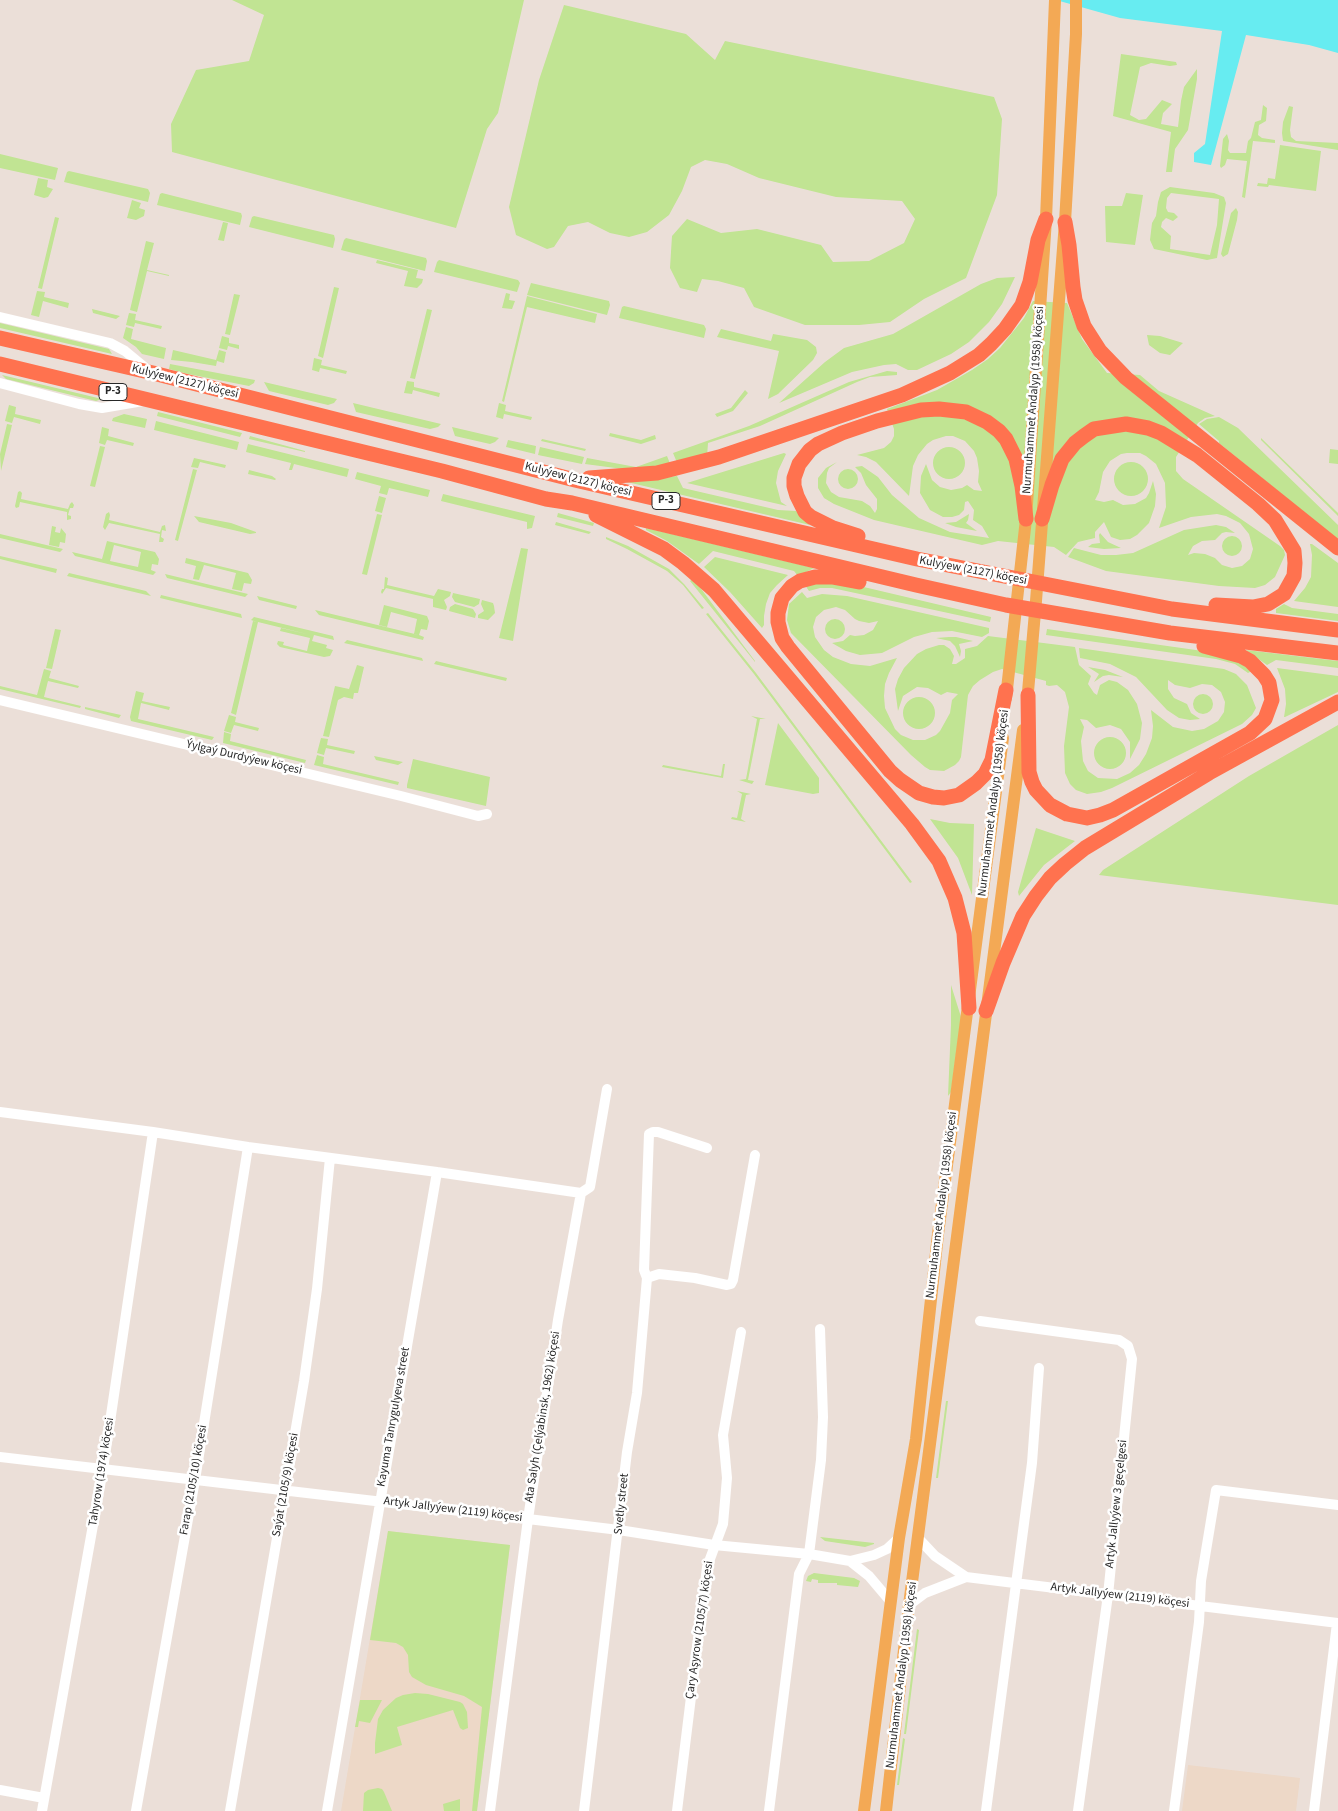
<!DOCTYPE html>
<html>
<head>
<meta charset="utf-8">
<style>
	body { margin:0 }
	canvas { display:block; background:#ebdfd8 }
</style>
</head>
<body>
<canvas width="1338" height="1811"></canvas>
<script>
const context = document.querySelector('canvas').getContext('2d');
context.lineJoin = 'round';
function fill(path, color) { context.fillStyle = color; context.fill(path, 'evenodd'); }
const poly = rows => new Path2D(rows.map(r => 'M' + r).join(''));
function trace(path, color, width, dash) { context.strokeStyle = color; context.lineWidth = width; context.lineCap = dash ? 'butt' : 'round'; context.setLineDash(dash || []); context.stroke(path); }
function drawText(font, color, halo, rows, align = 'center') {
  context.font = font + ' "Source Sans 3",sans-serif'; context.lineWidth = 5; context.setLineDash([]); context.textBaseline = 'middle'; context.strokeStyle = halo; context.fillStyle = color; for (const [text, x, y, turn = 0] of rows) {
    context.save(); context.translate(x, y); context.rotate((+turn || 0) * Math.PI / 180); context.textAlign = isNaN(turn) ? turn : align; if (halo) context.strokeText(text, 0, 0); context.fillText(text, 0, 0); context.restore();
  }
}
const education = poly([
	[388,1531,510,1545,477,1811,341,1811],
	[1188,1765,1300,1778,1296,1811,1182,1811]
]);
const green = poly([
	[232,0,524,0,498,113,487,129,456,228,172,152,171,124,196,70,249,61,264,15],
	[564,5,686,34,715,60,725,41,994,97,1002,119,997,195,966,278,924,299,890,322,859,325,805,325,754,307,744,288,718,281,702,279,697,292,680,288,670,268,672,236,687,219,721,233,757,229,821,245,833,262,869,261,904,243,915,219,902,201,836,197,759,178,727,164,705,160,691,167,682,191,669,215,647,232,629,237,610,233,588,222,568,226,554,247,547,249,516,235,509,207,539,80],
	[1121,54,1176,62,1177,65,1170,66,1151,63,1140,67,1130,115,1139,120,1146,119,1162,100,1172,104,1163,113,1161,124,1178,127,1181,101,1184,87,1197,69,1197,79,1188,130,1175,149,1172,172,1166,172,1171,132,1113,116],
	[1263,105,1267,108,1266,121,1259,125,1258,135,1262,138,1275,140,1275,143,1253,141,1245,198,1242,197,1247,161,1227,159,1225,165,1221,168,1220,166,1223,139,1227,134,1229,141,1228,150,1230,153,1246,153,1248,141,1251,138,1255,122,1261,120],
	[1289,106,1293,107,1290,130,1291,137,1296,141,1338,143,1338,150,1283,141,1282,133,1283,122],
	[1280,145,1321,151,1316,191,1269,185,1268,187,1257,186,1258,183,1267,184,1268,178,1275,179],
	[0,154,58,168,55,180,0,168],
	[69,171,148,189,150,193,148,202,64,182,67,172],
	[38,178,48,180,47,187,53,189,48,197,44,198,34,195],
	[1170,187,1214,193,1224,197,1226,203,1217,258,1207,260,1154,249,1150,240,1152,223,1156,216,1158,202,1161,192],
	[1171,193,1219,199,1217,225,1210,255,1170,249,1171,236,1161,227,1162,222,1166,218,1173,221,1178,217,1174,213,1168,212,1166,208,1167,198],
	[162,193,241,213,242,216,240,225,157,205,160,194],
	[1126,193,1143,195,1135,245,1106,242,1105,206,1122,206],
	[132,200,141,203,139,208,145,210,144,216,136,220,127,218],
	[1236,208,1238,212,1237,220,1228,254,1223,257,1221,254,1231,213],
	[254,216,334,235,335,239,333,248,249,227,252,217],
	[55,217,59,218,42,289,38,288],
	[223,222,228,223,224,241,218,240],
	[346,238,426,258,427,261,425,271,341,250,344,240],
	[146,241,154,243,147,270,169,275,169,276,147,271,137,312,130,310],
	[377,260,418,270,416,278,423,279,422,283,417,288,404,286,408,271,376,263],
	[439,260,518,280,520,283,517,292,434,272,437,262],
	[1015,277,1002,304,989,322,969,342,951,354,917,370,908,370,896,364,884,365,852,372,779,403,825,362,844,348,893,334,981,284,997,278],
	[531,283,609,301,610,305,607,315,527,295],
	[334,287,339,288,323,358,318,356],
	[37,291,45,292,44,297,69,303,68,308,43,301,39,317,31,315],
	[506,293,510,294,509,300,515,301,512,309,502,308],
	[234,294,240,295,230,335,225,334],
	[527,296,597,314,595,323,527,307,504,402,502,401],
	[1033,301,1067,303,1082,339,1107,373,1140,375,1159,391,1215,416,1205,418,1198,423,1176,457,1176,471,1183,479,1280,546,1284,550,1285,555,1275,577,1265,585,1255,588,1219,586,1106,571,1068,557,1074,548,1101,555,1116,555,1133,553,1184,530,1216,525,1226,527,1235,533,1226,532,1222,533,1215,540,1202,541,1193,546,1188,555,1194,553,1205,554,1215,558,1222,565,1232,568,1242,566,1250,559,1253,549,1249,534,1240,523,1226,516,1217,514,1191,517,1159,528,1166,507,1165,483,1156,464,1146,456,1140,453,1127,453,1121,454,1110,461,1103,472,1099,492,1095,500,1104,502,1113,500,1123,505,1135,504,1146,498,1149,493,1153,481,1156,494,1155,506,1149,523,1137,535,1130,539,1120,540,1111,537,1104,522,1095,532,1095,538,1078,542,1066,555,1054,547,998,541,982,545,874,520,834,504,824,498,818,488,818,478,826,468,837,462,829,468,827,473,826,483,831,492,839,497,862,501,870,506,875,513,877,509,877,499,866,485,861,473,855,467,862,466,878,477,892,495,919,518,950,532,989,538,982,526,973,520,974,510,968,501,965,502,964,510,959,515,952,517,943,517,930,510,920,493,921,476,926,464,932,480,940,487,951,490,962,488,967,485,974,490,982,491,978,482,979,471,977,458,974,451,965,441,953,436,946,436,933,440,927,444,918,455,913,466,909,496,876,462,866,457,857,455,884,448,891,442,894,436,894,429,887,409,937,390,972,370,988,359,1000,348,1024,318],
	[624,306,704,325,706,329,704,338,619,318,622,307],
	[92,309,120,316,116,319,93,313],
	[427,309,432,310,415,379,410,378],
	[129,313,136,314,135,320,162,326,161,329,135,323,134,327,126,325],
	[0,323,109,349,112,354,0,328],
	[126,327,133,329,131,339,166,348,164,359,142,354,136,347,123,338],
	[721,329,771,341,773,334,807,340,816,347,817,353,813,360,778,394,768,399,779,351,717,337],
	[1147,335,1160,336,1183,343,1170,355,1160,353,1149,345],
	[222,336,229,338,229,343,239,345,239,349,228,346,227,350,219,348],
	[173,350,216,360,219,350,226,352,224,363,217,361,216,366,192,362,171,360],
	[314,358,322,360,321,365,347,371,346,374,320,368,319,372,312,370],
	[170,364,255,380,254,383,249,386,188,374,169,369],
	[887,371,897,372,897,375,870,377,857,382,760,426,708,443,707,457,678,465,673,453,749,426,849,382],
	[2,375,102,399,96,401,6,379],
	[407,381,414,382,414,387,440,393,439,397,413,390,412,394,404,393],
	[264,382,337,399,334,403,328,405,269,391],
	[745,390,748,393,733,411,717,417,715,414,731,408],
	[353,403,441,424,438,427,430,429,356,412],
	[499,403,506,405,505,411,532,417,531,420,504,414,503,419,496,417],
	[9,405,16,407,15,414,41,420,40,424,14,417,12,423,5,421],
	[158,412,242,433,240,437,157,416],
	[124,414,147,419,145,428,112,421,113,418],
	[1219,417,1238,428,1338,525,1338,540,1219,443,1219,441,1199,424,1207,419],
	[156,421,239,442,237,450,154,430],
	[7,424,12,425,1,471,0,454],
	[102,427,109,429,108,436,134,443,133,446,107,440,105,445,99,443],
	[452,427,499,438,495,442,490,444,455,436],
	[610,433,641,440,655,435,656,439,641,444,609,436],
	[250,436,305,451,305,452,249,439],
	[1261,438,1338,513,1338,516,1261,440],
	[542,439,586,449,585,451,541,441],
	[508,440,536,446,535,454,506,447],
	[248,444,349,469,347,477,294,464,292,470,289,470,291,463,246,452],
	[100,446,105,447,95,487,90,486],
	'933 463a16 16 0 1 1 32 0a16 16 0 1 1-32 0Z',
	[540,447,584,457,582,464,538,455],
	[1330,449,1338,450,1338,464,1329,463],
	[784,453,786,454,778,471,776,483,781,502,787,506,687,483],
	[667,456,671,466,623,469,585,464,587,458,636,467],
	[194,458,226,465,225,468,200,462,198,468,191,467],
	'1114 479a17 17 0 1 1 34 0a17 17 0 1 1-34 0Z',
	[193,469,197,470,178,541,175,540],
	'838 479a10 10 0 1 1 20 0a10 10 0 1 1-20 0Z',
	[249,470,272,476,276,479,275,480,248,474],
	[357,472,430,490,428,497,389,488,387,495,379,493,381,486,355,479],
	[677,476,683,488,778,510,796,511,810,525,627,482],
	[20,491,22,493,21,499,68,509,70,504,72,502,74,505,73,508,70,508,68,515,71,516,71,519,67,520,67,512,20,502,19,507,16,508,15,506,18,492],
	[443,494,535,516,532,528,527,529,527,522,441,501],
	[379,496,386,498,382,513,375,511],
	[109,512,110,515,109,520,160,532,162,526,165,525,166,531,162,530,161,537,164,539,163,542,159,542,160,534,109,523,105,530,103,527,106,514],
	[558,513,594,523,593,526,557,517],
	[377,514,382,515,367,575,362,574],
	[969,514,968,520,966,523,977,531,956,527,945,523,956,522],
	[194,516,231,523,256,532,256,533,250,534,199,522],
	[556,522,591,532,589,534,555,525],
	[52,526,56,527,55,532,60,533,61,528,66,534,65,543,60,542,59,547,49,545],
	[646,528,814,568,798,576,794,571,713,551,699,564,667,541,646,530],
	[1100,533,1108,542,1121,548,1104,549,1088,547,1092,544,1100,543,1099,535],
	[0,534,63,549,60,552,0,538],
	'1222 546a10 10 0 1 1 20 0a10 10 0 1 1-20 0Z',
	[606,537,628,546,669,569,684,584,704,608,702,609,683,585,667,571,627,549,606,539],
	[107,541,155,552,159,559,158,565,152,564,151,570,156,572,153,575,75,556,72,552,102,559],
	[114,545,141,552,138,567,110,561],
	[1310,544,1312,544,1338,563,1338,607,1294,601,1305,588,1311,577,1312,555],
	[521,548,528,549,513,641,499,638],
	[0,556,57,569,56,573,0,559],
	[715,557,788,575,777,585,770,593,766,604,764,616,764,625,762,628,730,592,704,567],
	[186,558,248,573,252,580,251,584,244,583,242,591,232,589,236,573,204,565,199,580,193,579,196,566,185,563],
	[69,573,146,591,151,596,67,576],
	[165,574,248,594,245,597,167,578],
	[385,577,388,578,387,585,434,596,438,589,451,592,450,596,444,600,447,607,446,610,433,607,433,599,386,588,382,594,381,592,382,589,384,589],
	[693,578,755,661,755,662,690,581],
	[808,584,851,584,991,617,990,622,832,588,820,588,809,591,805,585],
	[802,592,807,598,822,594,847,596,989,628,989,633,982,637,952,631,932,632,914,637,882,653,860,655,846,651,832,643,843,641,850,635,855,636,864,635,873,630,878,621,869,623,859,621,855,619,845,610,836,607,824,610,816,617,813,627,815,637,824,650,833,657,851,664,870,666,897,658,889,673,885,684,884,696,885,708,895,729,901,735,913,740,925,740,936,735,940,731,950,713,952,700,958,694,947,692,941,695,928,688,917,687,903,696,898,711,895,689,898,679,904,668,917,654,926,649,939,645,944,645,950,649,954,656,952,664,956,664,965,658,965,649,977,646,988,636,1075,647,1079,665,1091,676,1088,684,1094,693,1097,695,1100,685,1109,680,1117,682,1128,690,1137,704,1142,723,1140,739,1130,759,1130,742,1121,729,1110,725,1096,728,1087,720,1080,719,1084,727,1081,741,1083,761,1088,771,1098,778,1117,779,1130,773,1139,765,1146,754,1152,738,1153,726,1151,710,1173,727,1192,731,1204,729,1218,721,1224,712,1225,702,1221,692,1212,685,1202,684,1190,688,1175,685,1168,680,1168,689,1174,698,1187,704,1191,713,1200,719,1190,720,1179,718,1167,710,1136,677,1110,664,1080,658,1079,648,1224,669,1236,674,1247,685,1256,708,1252,715,1242,724,1112,788,1101,792,1087,794,1076,790,1070,784,1065,773,1064,746,1069,707,1065,692,1057,685,1049,686,1046,685,1046,681,1002,669,993,672,980,680,973,686,968,695,961,757,959,761,955,765,944,771,930,770,925,767,911,755,791,633,787,620,789,604],
	[453,593,480,599,479,604,474,607,455,602,452,597],
	[161,595,241,614,242,618,160,598],
	[257,596,297,606,296,609,259,600],
	[482,600,493,603,494,606,495,613,488,620,478,618,478,615,484,611,481,604],
	[455,604,473,609,476,614,475,618,449,611,450,607],
	[1284,604,1292,608,1338,614,1338,621,1276,613,1276,609],
	[384,605,427,616,429,621,427,630,421,629,419,635,424,637,423,640,319,615,315,610,419,635,414,634,417,619,391,612,387,627,379,625],
	[708,613,756,673,912,882,910,883,754,674,706,614],
	[254,617,333,636,334,640,314,635,312,641,327,645,326,648,333,650,330,656,324,657,280,647,277,644,278,641,284,642,283,645,307,651,310,638,280,631,281,628,311,635,258,622,236,715,231,713,253,621,257,622,251,620],
	'825 629a10 10 0 1 1 20 0a10 10 0 1 1-20 0Z',
	[55,629,61,630,52,669,46,668],
	[1047,629,1217,653,1227,655,1252,671,1248,673,1235,664,1216,659,1046,635],
	[949,637,956,637,973,641,959,644,961,651,960,657,955,646,950,641,936,638],
	[347,640,422,658,423,661,344,643],
	[1246,650,1338,661,1338,668,1276,660,1267,665],
	[436,661,507,678,506,681,434,664],
	[357,665,364,667,358,693,354,693,353,699,344,697,338,700,329,737,323,736,335,686,349,689],
	[1088,667,1105,670,1123,677,1109,675,1103,676,1094,682,1099,674],
	[1277,668,1338,676,1338,692,1285,717,1284,717,1286,704,1285,689],
	[44,669,51,671,49,678,79,686,78,688,48,681,44,697,81,706,80,708,0,689,0,686,37,695],
	[136,691,144,693,142,701,170,707,169,710,141,703,138,719,214,737,212,740,131,721,130,717],
	'1193 704a10 10 0 1 1 20 0a10 10 0 1 1-20 0Z',
	'903 713a16 16 0 1 1 32 0a16 16 0 1 1-32 0Z',
	[85,707,121,715,119,718,85,709],
	[229,715,236,717,235,722,259,728,258,731,234,725,231,733,224,731],
	[751,716,766,719,760,719,748,780,754,781,752,784,739,780,746,779,757,719],
	[778,723,819,778,819,793,813,794,765,785],
	[1338,725,1338,905,1099,875,1103,870,1249,776],
	[224,732,231,734,230,741,306,760,305,763,223,743],
	'1094 753a16 16 0 1 1 32 0a16 16 0 1 1-32 0Z',
	[321,738,328,739,327,745,355,751,354,754,326,748,324,755,317,753],
	[317,755,324,757,323,764,399,782,398,785,314,765],
	[374,756,403,762,398,765,376,760],
	[413,759,490,777,486,806,407,788,407,785],
	[723,764,725,764,723,778,662,767,663,765,721,776],
	[737,791,751,794,746,795,741,819,746,822,731,819,732,817,737,818,742,794],
	[930,819,950,823,974,824,972,895,958,858],
	[1036,828,1075,841,1044,865,1019,896,1018,892],
	[951,985,961,1017,951,1092,948,1096,951,1025],
	[946,1401,948,1401,938,1478,936,1478],
	[388,1531,510,1545,477,1811,472,1811,482,1707,464,1696,426,1685,412,1677,409,1672,408,1655,403,1647,396,1643,370,1640],
	[820,1537,874,1543,874,1544,865,1547,825,1541],
	[814,1573,854,1578,860,1581,858,1587,837,1585,837,1583,818,1583,818,1580,812,1579,811,1582,806,1581,808,1576],
	[917,1629,919,1630,906,1734,904,1734],
	[415,1693,428,1694,460,1702,463,1704,467,1712,468,1728,463,1730,460,1728,453,1710,397,1727,402,1745,375,1754,375,1743,378,1719,383,1710,396,1698,403,1695],
	[360,1700,382,1700,370,1723,359,1721,358,1727,355,1727],
	[903,1738,905,1739,899,1785,897,1785],
	[378,1788,382,1789,384,1792,392,1811,363,1811,364,1793,368,1790],
	[460,1799,460,1811,444,1811,443,1804]
]);
const water = poly([
	[1056,0,1338,0,1338,53,1309,45,1246,35,1211,165,1194,162,1194,153,1205,144,1222,31,1120,18]
]);
const minor = poly([
	[0,317,110,343,125,351,148,370],
	[0,383,79,404,102,408,143,401],
	[0,700,401,796,478,816,487,814],
	[0,1112,153,1132,248,1147,437,1172,581,1193],
	[647,1278,644,1270,649,1134,653,1132,658,1132,707,1148],
	[980,1321,1119,1340,1128,1346,1132,1359,1108,1595,1078,1811],
	[0,1457,528,1519,619,1530,714,1545,809,1554,850,1561,874,1555,887,1549,899,1538],
	[919,1539,935,1556,966,1577],
	[850,1561,869,1576,891,1602],
	[909,1605,925,1593,966,1577,1338,1623],
	[0,1790,44,1798],
	[42,1811,103,1469,153,1132],
	[136,1811,195,1480,248,1147],
	[230,1811,304,1381,317,1289,330,1158],
	[327,1811,437,1172],
	[490,1811,528,1519,558,1320,581,1193,590,1187,607,1089],
	[584,1811,627,1452,637,1393,647,1278,659,1274,695,1278,727,1285,731,1284,733,1280,755,1155],
	[677,1811,707,1567,723,1524,727,1478,723,1435,741,1332],
	[769,1811,799,1574,809,1554,821,1460,823,1417,820,1329],
	[986,1811,1032,1463,1039,1368],
	[1174,1811,1199,1622,1201,1581,1216,1490,1338,1505],
	[1314,1811,1337,1623]
]);
const major = poly([
	[1006,698,1026,519,1046,219,1055,0],
	[1027,703,1036,601,1065,222,1076,34,1076,0],
	[864,1811,899,1538,916,1439,938,1234,1003,738],
	[886,1811,909,1605,1023,730]
]);
const highway = poly([
	[1065,222,1069,245,1073,287,1075,300,1084,326,1100,351,1126,378,1338,548],
	[0,338,153,373,575,480,917,559,1172,609,1338,630],
	[0,364,442,471,546,499,572,503,916,585,1006,605,1170,633,1338,653],
	[589,478,657,473,719,457,902,395,950,373,979,355,991,344,1005,329,1022,305,1030,282,1038,240,1046,219],
	[596,515,664,549,683,563,714,590,912,824,939,861,955,898,964,933,969,1008],
	[1042,519,1052,485,1062,459,1075,443,1084,436,1094,429,1126,424,1148,428,1161,433,1197,455,1258,504,1275,520,1294,551,1295,563,1294,576,1284,594,1268,604,1253,607,1216,605],
	[858,536,833,528,811,517,805,512,797,496,794,486,794,478,799,464,810,450,818,444,842,433,877,421,921,410,939,409,966,412,987,422,999,431,1006,439,1016,459,1022,486,1026,519],
	[859,582,832,577,815,577,800,581,792,586,782,598,778,613,778,622,782,638,788,647,890,771,900,780,919,793,933,797,944,798,959,795,976,783,985,774,992,760,1006,690],
	[1028,695,1029,772,1032,782,1036,790,1050,805,1067,814,1087,818,1100,815,1113,810,1250,733,1265,719,1272,700,1269,683,1264,675,1250,661,1241,656,1204,646],
	[986,1011,1003,963,1023,916,1036,896,1050,878,1065,864,1085,848,1209,773,1338,702]
]);
const shields = [
	[113,392,28],
	[666,501,28]
];
const shieldNames = [
	["P-3",113,392],
	["P-3",666,501]
];
const streetNames = [
	["Kulyýew (2127) köçesi",185,382,14],
	["Nurmuhammet Andalyp (1958) köçesi",1034,400,-86],
	["Kulyýew (2127) köçesi",578,480,14],
	["Kulyýew (2127) köçesi",973,571,11],
	["Ýylgaý Durdyýew köçesi",244,758,13],
	["Nurmuhammet Andalyp (1958) köçesi",994,803,-83],
	["Nurmuhammet Andalyp (1958) köçesi",942,1205,-83],
	["Kayuma Tanrygulyeva street",394,1417,-80],
	["Ata Salyh (Çelýabinsk, 1962) köçesi",543,1417,-81],
	["Tahyrow (1974) köçesi",102,1472,-81],
	["Farap (2105/10) köçesi",194,1480,-80],
	["Saýat (2105/9) köçesi",286,1485,-80],
	["Svetly street",622,1504,-84],
	["Artyk Jallyýew 3 geçelgesi",1117,1504,-84],
	["Artyk Jallyýew (2119) köçesi",453,1510,7],
	["Artyk Jallyýew (2119) köçesi",1120,1596,7],
	["Çary Aşyrow (2105/7) köçesi",700,1630,-82],
	["Nurmuhammet Andalyp (1958) köçesi",902,1675,-83]
];
fill(education, '#edd8c7');
fill(green, '#c1e493');
fill(water, '#67ecf1');
trace(minor, '#fff', 10);
trace(major, '#f3a955', 12);
trace(highway, '#ff724f', 15);
for (const [x, y, w] of shields) { const box = new Path2D(); box.roundRect(x - w / 2, y - 8.5, w, 17, 4); context.fillStyle = '#fff'; context.fill(box); trace(box, '#282828', 1); }
drawText('bold 11px', '#282828', null, shieldNames);
drawText('12px', '#282828', '#fff', streetNames);
</script>
</body>
</html>
